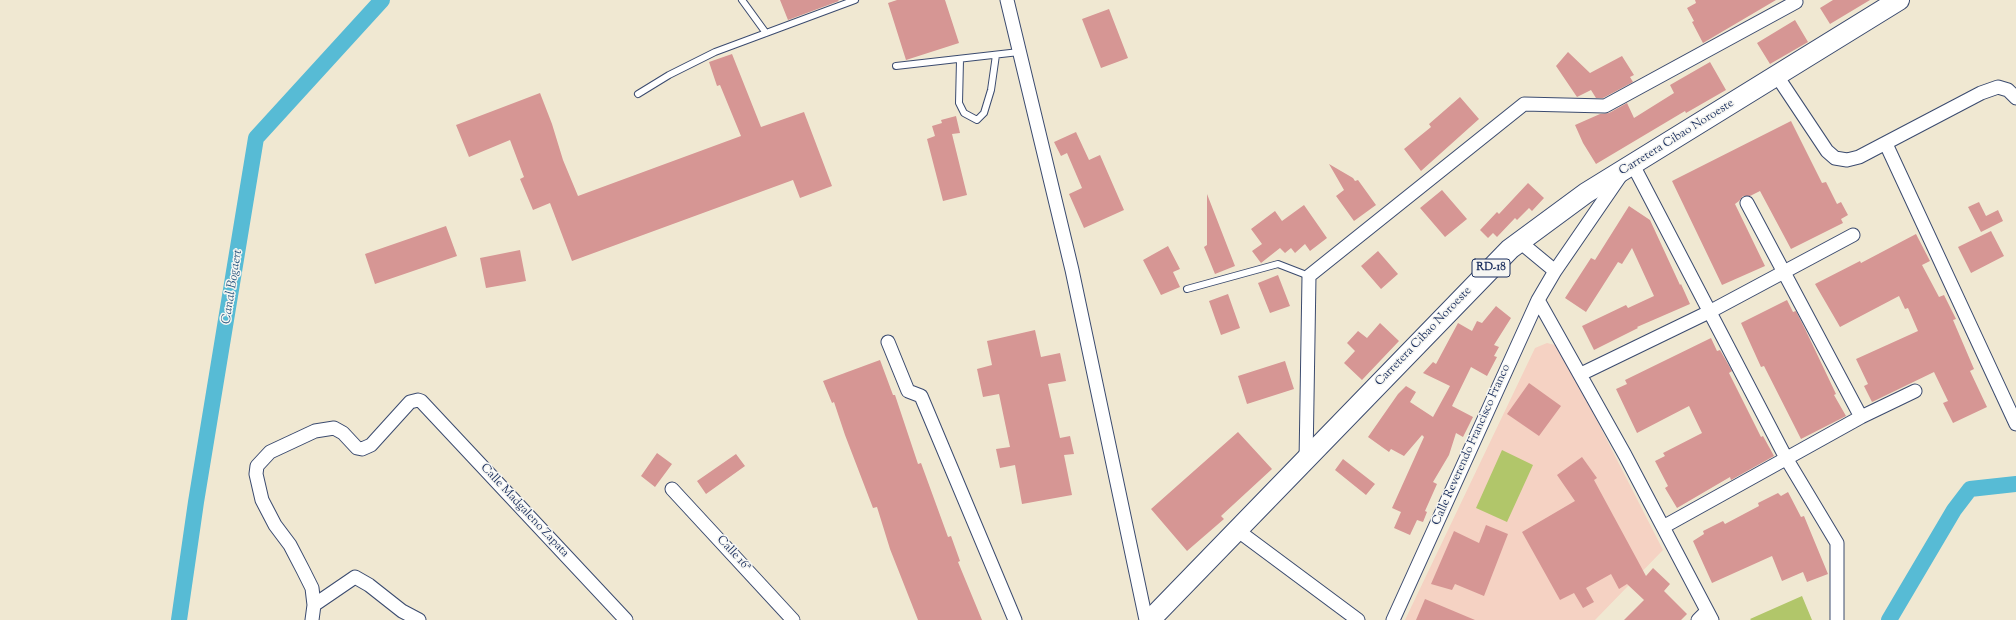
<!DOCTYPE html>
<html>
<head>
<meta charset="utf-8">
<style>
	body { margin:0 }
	canvas { display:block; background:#f0e8d2 }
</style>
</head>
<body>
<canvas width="2016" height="620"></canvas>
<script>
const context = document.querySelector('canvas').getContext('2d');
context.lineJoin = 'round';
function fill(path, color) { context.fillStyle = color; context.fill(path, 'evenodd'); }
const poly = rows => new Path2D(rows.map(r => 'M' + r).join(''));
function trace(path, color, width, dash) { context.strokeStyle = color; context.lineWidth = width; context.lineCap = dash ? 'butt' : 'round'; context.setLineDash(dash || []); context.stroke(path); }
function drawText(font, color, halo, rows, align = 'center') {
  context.font = font + ' "Sorts Mill Goudy",serif'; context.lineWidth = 3; context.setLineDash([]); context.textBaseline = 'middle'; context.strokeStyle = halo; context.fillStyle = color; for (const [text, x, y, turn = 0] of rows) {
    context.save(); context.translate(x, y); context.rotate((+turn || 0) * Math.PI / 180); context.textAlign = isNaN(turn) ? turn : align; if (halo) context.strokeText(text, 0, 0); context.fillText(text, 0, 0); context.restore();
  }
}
const built = poly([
	[1547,343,1559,346,1663,550,1595,620,1405,620,1535,348]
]);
const green = poly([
	[1502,450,1533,465,1507,522,1476,508],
	[1802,596,1812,620,1751,620,1750,619]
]);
const canal = poly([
	[179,620,196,502,256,138,382,0],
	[1889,620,1954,510,1970,489,2016,484]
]);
const building = poly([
	[780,0,838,0,839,1,788,20],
	[897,0,945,0,959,43,906,60,888,3],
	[1695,0,1776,0,1703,43,1692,22,1694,21,1687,8,1696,3],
	[1833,0,1870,0,1830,24,1820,8],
	[1109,9,1128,58,1101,68,1082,19],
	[1795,20,1808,42,1770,64,1757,43],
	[1568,52,1590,73,1622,56,1634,75,1630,77,1633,82,1603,98,1596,98,1591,90,1577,97,1556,66],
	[732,54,761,127,804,112,832,186,800,198,793,180,572,261,550,203,533,210,520,179,524,177,510,140,469,157,456,125,540,93,552,124,563,160,578,196,741,136,720,85,717,86,709,62],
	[1710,62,1726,90,1686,113,1685,111,1596,164,1583,143,1575,125,1600,114,1609,113,1627,103,1634,118,1674,93,1670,85],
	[1460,97,1479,119,1421,171,1404,149,1431,127,1429,124],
	[956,116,960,133,952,134,967,195,943,201,927,139,935,136,932,126,942,123,941,120],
	[1791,121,1822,183,1826,182,1837,204,1841,202,1848,215,1841,219,1843,223,1791,249,1760,191,1750,196,1743,196,1739,201,1735,204,1765,266,1722,285,1672,181],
	[1076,132,1089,160,1100,155,1124,210,1084,228,1069,194,1082,188,1067,153,1061,156,1054,142],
	[1329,164,1353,178,1355,181,1358,180,1376,205,1354,221,1336,196,1344,190],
	[1528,183,1544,198,1532,211,1529,208,1517,220,1515,218,1497,237,1493,233,1488,238,1480,230,1497,212,1499,214],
	[1442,190,1467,219,1445,237,1420,208],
	[1207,194,1235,266,1215,274,1204,247,1207,245],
	[1979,202,1986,216,1998,210,2003,221,1981,232,1968,207],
	[1304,205,1327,238,1310,251,1305,244,1295,253,1291,248,1285,253,1280,248,1261,263,1252,251,1262,244,1251,229,1275,211,1282,221],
	[1629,206,1650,220,1680,285,1681,284,1690,304,1637,327,1638,328,1594,350,1582,326,1626,305,1628,308,1654,296,1632,248,1622,264,1618,262,1586,312,1565,298,1591,258,1595,260],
	[446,226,457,256,375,284,365,254],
	[1991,231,2004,256,1971,273,1958,247],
	[1916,234,1930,261,1922,265,1939,297,1944,295,1956,319,1953,320,1974,369,1970,371,1987,407,1953,423,1943,403,1948,401,1934,372,1872,402,1864,386,1868,384,1856,359,1918,331,1908,308,1905,309,1899,296,1840,327,1815,284,1860,261,1861,263],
	[1168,246,1180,269,1173,272,1180,287,1161,295,1143,260],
	[520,250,526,281,486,288,480,258],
	[1378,251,1398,274,1381,289,1361,266],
	[1278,275,1290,306,1270,313,1258,283],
	[1228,294,1240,328,1221,335,1209,301],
	[1787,300,1793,312,1796,311,1806,331,1836,394,1834,395,1846,416,1801,439,1764,366,1761,367,1741,323],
	[1496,306,1511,318,1494,345,1499,347,1494,356,1497,357,1487,376,1471,367,1452,406,1473,417,1463,437,1456,433,1449,455,1433,482,1437,484,1425,511,1427,512,1423,522,1417,520,1410,535,1394,528,1401,512,1392,508,1424,437,1422,435,1404,456,1391,449,1389,452,1368,437,1398,394,1406,386,1416,392,1410,402,1433,417,1450,386,1423,373,1433,362,1436,364,1458,323,1472,331,1477,321,1482,323],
	[1380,323,1399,341,1362,380,1344,363,1355,351,1347,343,1358,331,1367,338],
	[1035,330,1041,357,1060,353,1066,381,1048,384,1060,438,1070,436,1074,454,1064,455,1072,495,1022,504,1015,465,1000,468,996,449,1010,447,999,394,983,397,977,369,992,365,987,341],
	[1711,338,1717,351,1720,350,1732,371,1729,373,1761,437,1763,436,1774,456,1731,480,1730,477,1677,508,1665,488,1668,486,1655,461,1665,456,1663,453,1702,433,1689,406,1637,433,1616,389,1627,384,1625,380],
	[880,360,893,395,895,395,918,464,921,463,948,537,951,536,960,561,958,562,982,620,918,620,890,549,877,507,873,508,845,435,834,402,832,403,823,381],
	[1285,361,1294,389,1247,404,1238,376],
	[1529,383,1561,406,1539,436,1507,414],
	[1238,432,1272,469,1221,516,1224,519,1187,551,1151,509],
	[657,453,672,464,655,487,641,476],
	[736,454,745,466,706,494,697,481],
	[1582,457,1597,478,1594,480,1646,576,1653,568,1670,584,1664,591,1687,614,1681,620,1624,620,1644,600,1627,584,1619,589,1611,574,1586,588,1594,602,1583,608,1574,593,1560,600,1522,532,1575,501,1557,475],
	[1343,459,1375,484,1366,495,1335,470],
	[1788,492,1801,517,1804,516,1828,574,1807,582,1803,572,1782,581,1772,556,1712,583,1693,541,1704,534,1703,531,1723,521,1725,524,1759,506,1758,503,1778,493,1781,496],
	[1486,525,1508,534,1484,596,1455,584,1452,590,1431,584,1454,531,1479,543],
	[1425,599,1475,620,1416,620]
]);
const lane = poly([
	[742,0,766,33],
	[960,60,959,103,964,113,977,120,984,113,991,90,996,55],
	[896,66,1019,52],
	[638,94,669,75,715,52,855,0],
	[1187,289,1278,264,1309,276]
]);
const street = poly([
	[1007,0,1072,270,1146,620],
	[1777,76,1827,151,1835,158,1847,160,1859,157,1981,93,1998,87,2008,90,2016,98],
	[1886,144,2016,424],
	[1633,165,1786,458,1837,543,1837,620],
	[1747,203,1861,417],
	[1520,242,1555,271],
	[1538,300,1625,455,1712,620],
	[888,342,908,391,921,396,1015,620],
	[1581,374,1711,311,1853,235],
	[1306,461,1309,276,1524,104,1605,106,1796,2],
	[672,489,793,620],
	[1663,527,1861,417,1915,391],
	[1237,530,1358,620],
	[314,605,312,588,303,570,290,545,275,525,262,500,256,474,257,466,270,452,315,431,334,428,343,433,357,448,362,449,371,445,410,402,418,400,421,401,626,620],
	[312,620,314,605,355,577,369,585,402,611,419,620],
	[1393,620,1538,300,1555,271,1621,175],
	[1698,620,1707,611]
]);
const primary = poly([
	[1150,620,1510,249,1586,193,1899,0]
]);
const shields = [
	[1491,268,38]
];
const shieldNames = [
	["RD-18",1491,268]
];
const streetNames = [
	["Carretera Cibao Noroeste",1677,138,-32],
	["Carretera Cibao Noroeste",1424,337,-46],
	["Calle Reverendo Francisco Franco",1472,445,-66],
	["Calle Madgaleno Zapata",524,511,47],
	["Calle 16ª",733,554,47]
];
const waterNames = [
	["Canal Bogaert",233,287,-81]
];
fill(built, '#f5d2c3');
fill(green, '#b1c66a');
trace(canal, '#57bbd5', 16);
fill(building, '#d69694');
trace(lane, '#3b4b6f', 8);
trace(street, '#3b4b6f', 15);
trace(primary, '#3b4b6f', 22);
trace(lane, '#fff', 6);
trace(street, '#fff', 13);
trace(primary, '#fff', 20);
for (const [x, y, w] of shields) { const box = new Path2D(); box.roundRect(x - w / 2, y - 9, w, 18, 3); context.fillStyle = '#f6f6f2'; context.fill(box); trace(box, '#1b2f5e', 1); }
drawText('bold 11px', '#1b2f5e', null, shieldNames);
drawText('12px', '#1b2f5e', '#f6f6f2', streetNames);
drawText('italic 13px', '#2d5982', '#f6f6f2', waterNames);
</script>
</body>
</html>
